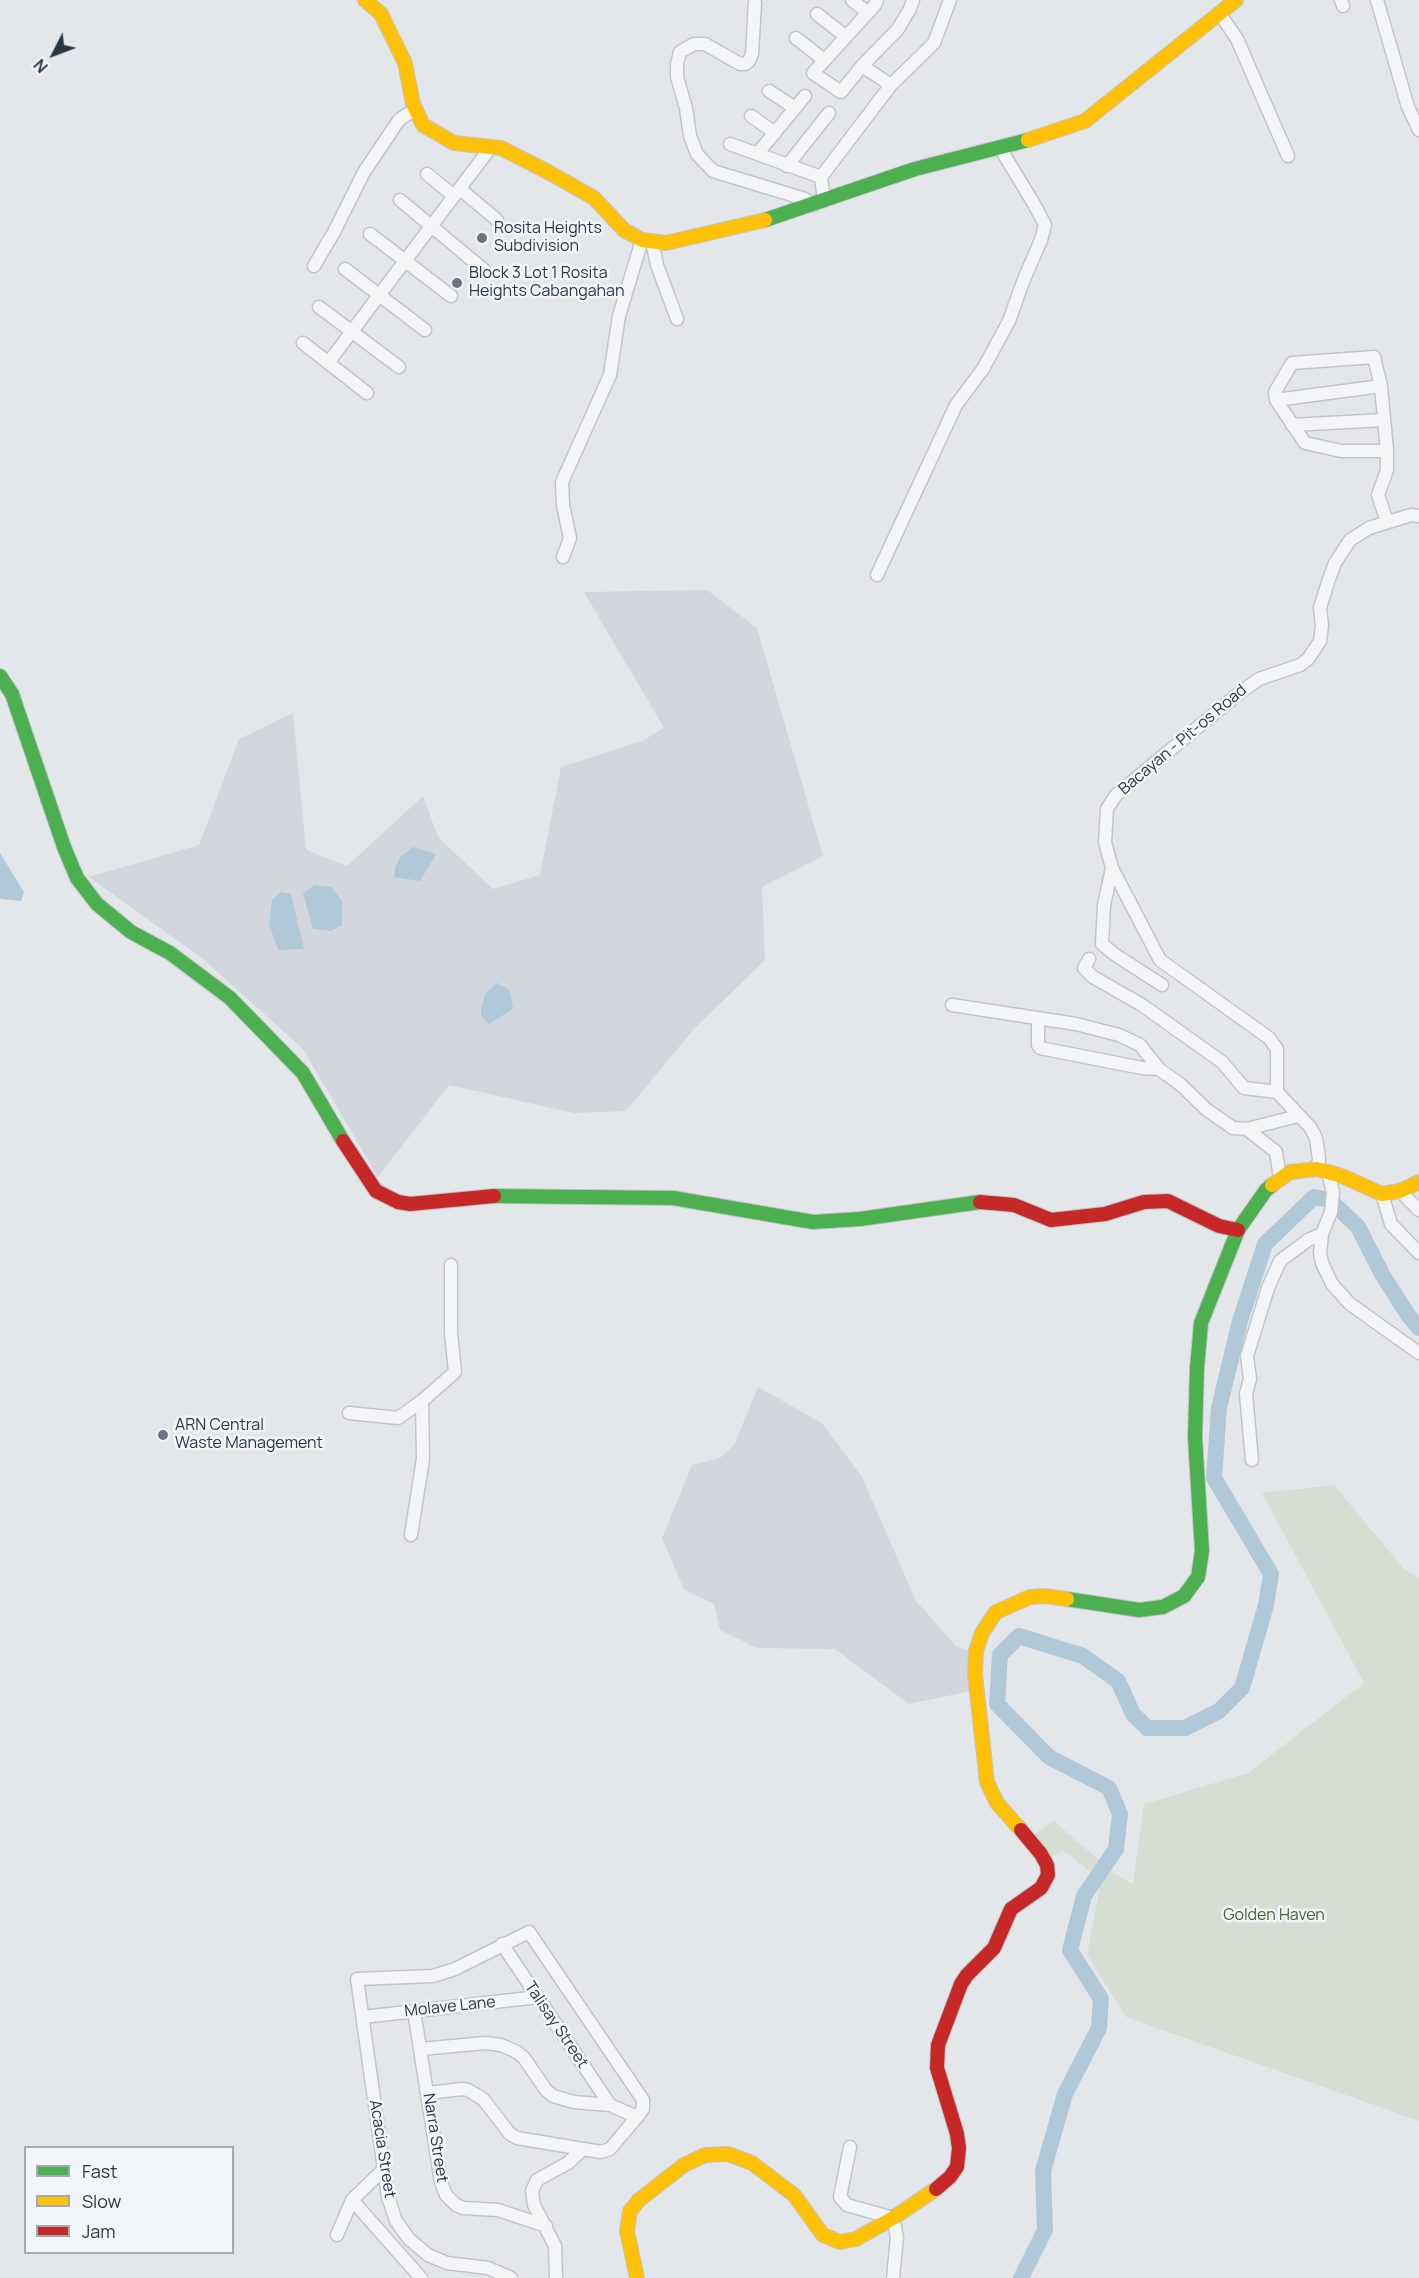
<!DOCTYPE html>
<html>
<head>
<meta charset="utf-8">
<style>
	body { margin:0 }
	#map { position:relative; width:1419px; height:2278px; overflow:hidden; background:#e4e7ea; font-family:Manrope,sans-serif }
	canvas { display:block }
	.legend { position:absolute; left:24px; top:2146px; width:210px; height:108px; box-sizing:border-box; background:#f2f6f9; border:2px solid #a1aab1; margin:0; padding:8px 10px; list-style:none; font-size:18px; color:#283746 }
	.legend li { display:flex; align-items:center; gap:12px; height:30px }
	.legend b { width:30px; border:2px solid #a1aab1 }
	.north { position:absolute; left:24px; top:24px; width:60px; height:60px; -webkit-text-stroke:4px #f2f6f9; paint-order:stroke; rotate:228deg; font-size:16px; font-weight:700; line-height:24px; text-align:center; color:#283746 }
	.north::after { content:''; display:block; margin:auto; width:21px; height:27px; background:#283746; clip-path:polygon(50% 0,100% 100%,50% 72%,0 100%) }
</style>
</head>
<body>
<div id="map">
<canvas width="1419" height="2278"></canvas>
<ul class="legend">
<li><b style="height:8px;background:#4caf50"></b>Fast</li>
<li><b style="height:8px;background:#ffc107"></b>Slow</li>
<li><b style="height:8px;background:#c62828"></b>Jam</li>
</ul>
<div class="north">N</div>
</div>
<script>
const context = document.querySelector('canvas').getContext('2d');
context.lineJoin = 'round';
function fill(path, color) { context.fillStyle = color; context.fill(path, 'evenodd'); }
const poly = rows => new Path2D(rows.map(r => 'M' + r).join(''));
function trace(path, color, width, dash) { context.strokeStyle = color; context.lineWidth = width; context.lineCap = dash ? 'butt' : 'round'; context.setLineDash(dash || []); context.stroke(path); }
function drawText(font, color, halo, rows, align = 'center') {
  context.font = font + ' Manrope,sans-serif'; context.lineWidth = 5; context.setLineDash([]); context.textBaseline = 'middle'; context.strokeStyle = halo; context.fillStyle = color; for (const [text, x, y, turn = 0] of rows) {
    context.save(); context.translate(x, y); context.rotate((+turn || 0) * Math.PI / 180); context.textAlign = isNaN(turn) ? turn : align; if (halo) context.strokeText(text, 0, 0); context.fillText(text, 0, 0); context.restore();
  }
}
const built = poly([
	[707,590,757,628,823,856,762,887,765,960,693,1030,626,1111,574,1113,449,1085,378,1177,303,1049,203,959,89,877,199,845,239,739,293,713,306,850,347,866,423,796,438,837,493,889,540,875,561,767,644,740,664,728,584,592],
	[758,1387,822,1423,862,1477,916,1601,956,1646,970,1651,971,1691,909,1704,835,1649,757,1648,720,1630,714,1604,684,1590,662,1538,692,1465,720,1458,734,1445]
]);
const green = poly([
	[1334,1485,1404,1569,1419,1578,1419,2121,1126,2017,1087,1955,1101,1880,1062,1850,1042,1864,1028,1838,1054,1821,1115,1874,1133,1884,1144,1804,1248,1773,1364,1683,1262,1493]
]);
const water = poly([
	[413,847,436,854,420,881,394,877,395,868,400,857],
	[0,853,24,892,21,901,1,899,0,898],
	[315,885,331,887,342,901,342,925,331,931,313,929,303,893],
	[281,892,291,894,304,949,278,950,269,924,272,900],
	[497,983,510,990,513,1009,489,1024,481,1016,481,1010,485,994]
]);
const river = poly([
	[1021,2278,1045,2230,1043,2171,1065,2094,1099,2028,1101,1999,1070,1950,1084,1896,1116,1849,1120,1814,1109,1788,1049,1757,997,1704,1000,1655,1019,1636,1083,1656,1118,1681,1133,1714,1147,1728,1185,1728,1219,1711,1242,1688,1266,1605,1271,1574,1214,1478,1219,1408,1240,1321,1265,1244,1314,1197,1330,1200,1358,1227,1382,1274,1408,1315,1419,1328]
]);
const street = poly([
	[852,0,868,13],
	[877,0,875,5,813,73,841,92,862,66,898,29,910,9,913,0],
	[1341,0,1343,6],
	[1377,0,1408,107,1419,130],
	[755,3,752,54,749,61,745,64,740,64,705,44,694,44,680,52,677,64,677,77,686,108,690,136,697,154,713,171,805,199,813,205],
	[817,14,845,36],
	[1220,14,1237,39,1288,156],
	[796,38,824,60],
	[862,66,891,85],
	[769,91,795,108],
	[751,116,775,133],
	[730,144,821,177],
	[757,154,805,96],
	[787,166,829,113],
	[427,174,454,196],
	[460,189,497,220],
	[400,200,484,270],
	[824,201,821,177,891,85,934,43,950,0],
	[370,234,451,296],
	[652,241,657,265,677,319],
	[314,266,334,232,364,172,399,120,415,109],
	[345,269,425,330],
	[319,307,399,367],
	[303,343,367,393],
	[328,363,491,147],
	[1276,400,1381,386],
	[1292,425,1383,420],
	[1387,451,1341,451,1305,443,1276,400,1275,392,1292,363,1374,357,1381,386,1387,451,1387,470,1378,495,1387,522],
	[563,557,570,538,563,505,562,482,610,375,619,316,642,240],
	[877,575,956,405,983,369,1009,321,1024,279,1041,240,1045,225,1034,204,1000,148],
	[1112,868,1104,905,1102,944,1114,954,1162,985],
	[1089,959,1084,968,1093,977,1142,1005,1222,1062,1244,1088,1277,1092],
	[952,1005,1076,1024,1119,1035,1140,1045,1159,1069,1180,1084,1207,1110,1233,1128,1247,1129,1298,1116],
	[1038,1018,1038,1045,1040,1048,1142,1068,1159,1069],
	[1247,1129,1276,1152,1280,1177],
	[1317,1169,1319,1159,1316,1138,1310,1127,1277,1092,1277,1049,1269,1038,1160,960,1112,868,1105,842,1107,809,1116,795,1238,694,1259,679,1300,665,1308,659,1320,641,1322,626,1320,608,1328,582,1335,563,1350,540,1369,528,1411,515,1419,516],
	[1328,1172,1333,1193,1331,1212,1322,1234,1320,1253,1322,1263,1332,1284,1350,1304,1419,1353],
	[1400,1191,1419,1210],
	[1382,1194,1391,1224,1419,1253],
	[349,1413,398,1418,422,1401,455,1372,451,1333,451,1265],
	[1252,1460,1246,1394,1250,1379,1247,1356,1268,1288,1280,1261,1308,1240,1322,1234],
	[411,1535,423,1459,422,1401],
	[502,1944,610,2105],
	[414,2011,441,2182,446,2195,456,2205,463,2208,498,2210,546,2226],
	[363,2017,538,1997],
	[421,2049,485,2043,501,2045,517,2052,524,2058,546,2090,553,2096,574,2102,610,2105,637,2117],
	[428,2093,462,2089,468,2090,483,2099,510,2134,517,2138,601,2152,610,2149,637,2117,643,2109,643,2100,529,1932,455,1969,433,1976,357,1979,388,2197,396,2221,409,2239,428,2255,447,2263,488,2268,511,2278],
	[850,2147,840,2197,847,2205,893,2218,897,2237,893,2278],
	[352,2200,421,2278],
	[337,2235,352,2200,384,2169],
	[556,2278,555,2246,534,2205,532,2191,537,2180,568,2163,583,2149]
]);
const fast = poly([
	[765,220,915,169,1028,140],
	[0,676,12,694,64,847,77,878,97,904,131,932,170,953,230,998,303,1073,343,1141],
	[494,1196,673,1198,813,1222,860,1219,980,1202],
	[1067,1599,1139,1610,1163,1607,1184,1596,1198,1577,1202,1551,1195,1437,1197,1368,1201,1323,1238,1230,1266,1190,1272,1185]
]);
const slow = poly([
	[365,0,381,14,405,63,413,104,423,125,454,143,501,148,550,173,594,198,624,230,642,240,666,243,765,220],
	[1028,140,1085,121,1236,0],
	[1272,1185,1290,1172,1317,1169,1342,1176,1382,1194,1400,1191,1419,1182],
	[1021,1830,997,1803,987,1782,975,1674,976,1651,982,1633,996,1612,1030,1597,1044,1596,1067,1599],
	[637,2278,627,2231,630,2211,639,2200,684,2165,705,2155,728,2154,752,2163,794,2195,823,2235,840,2242,856,2239,893,2218,936,2189]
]);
const jam = poly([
	[343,1141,376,1191,398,1202,410,1204,494,1196],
	[980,1202,1014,1205,1051,1220,1105,1214,1144,1202,1168,1201,1219,1226,1238,1230],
	[936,2189,950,2177,957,2167,959,2148,957,2134,937,2068,938,2045,961,1984,967,1975,994,1948,1011,1909,1041,1888,1048,1875,1047,1865,1041,1854,1021,1830]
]);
const markers = [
	[482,238,6,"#6a757f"],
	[457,283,6,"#6a757f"],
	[163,1435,6,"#6a757f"]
];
const poiNames = [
	["Rosita Heights",494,229],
	["Subdivision",494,247],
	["Block 3 Lot 1 Rosita",469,274],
	["Heights Cabangahan",469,292],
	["ARN Central",175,1426],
	["Waste Management",175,1444]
];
const streetNames = [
	["Bacayan - Pit-os Road",1183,740,-40],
	["Molave Lane",450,2007,-6],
	["Talisay Street",556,2025,56],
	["Narra Street",435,2138,81],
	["Acacia Street",382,2149,81]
];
const parkNames = [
	["Golden Haven",1274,1916]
];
fill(built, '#d2d7dd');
fill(green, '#d6ded4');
fill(water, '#b0c8d7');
trace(river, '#b0c8d7', 16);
trace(street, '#c2c5c8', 15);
trace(fast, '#c2c5c8', 16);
trace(slow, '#c2c5c8', 16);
trace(jam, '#c2c5c8', 16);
trace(street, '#f4f5f7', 12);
trace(fast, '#4caf50', 14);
trace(slow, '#ffc107', 14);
trace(jam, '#c62828', 14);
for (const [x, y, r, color] of markers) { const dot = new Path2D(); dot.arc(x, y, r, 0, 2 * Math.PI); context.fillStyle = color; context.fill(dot); trace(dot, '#f2f6f9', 2); }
drawText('16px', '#283746', '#f2f6f9', poiNames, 'left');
drawText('16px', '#283746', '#f2f6f9', streetNames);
drawText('16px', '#436334', '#f2f6f9', parkNames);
</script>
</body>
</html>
